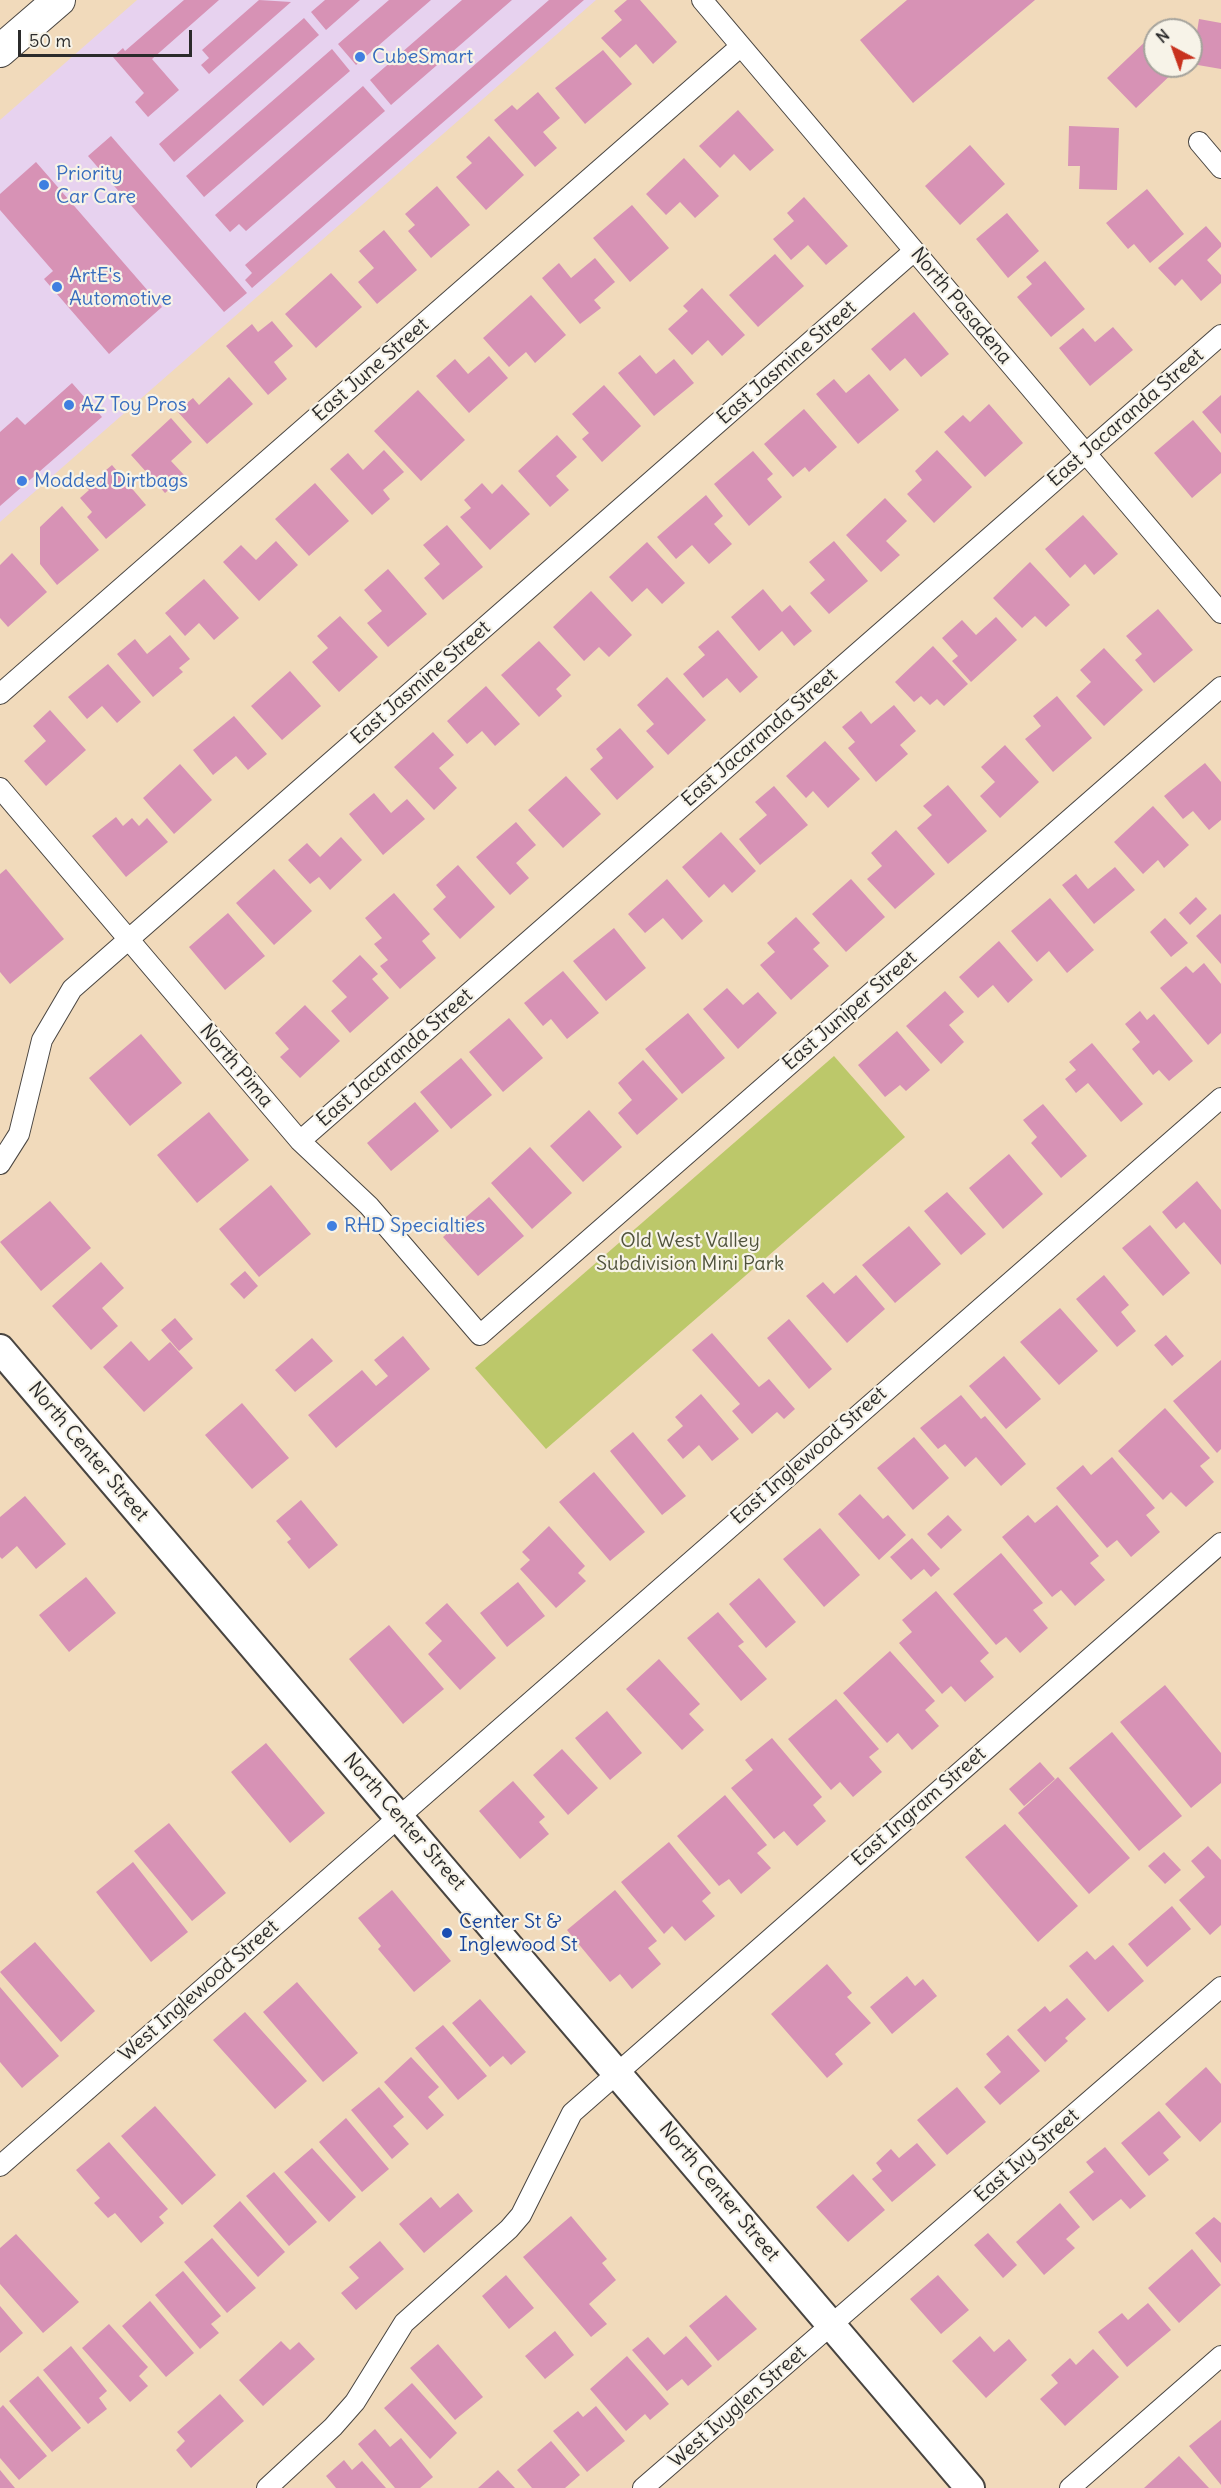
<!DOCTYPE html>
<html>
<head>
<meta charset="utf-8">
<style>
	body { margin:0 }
	#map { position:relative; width:1221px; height:2488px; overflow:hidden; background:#f1dabb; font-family:Delius,sans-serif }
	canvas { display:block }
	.north { position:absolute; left:1143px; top:18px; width:60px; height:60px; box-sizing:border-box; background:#f7f3e8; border:2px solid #a5a39c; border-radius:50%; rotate:319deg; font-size:16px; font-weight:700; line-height:24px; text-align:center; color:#2b2b2b }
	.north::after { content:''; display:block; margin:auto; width:21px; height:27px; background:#c8321e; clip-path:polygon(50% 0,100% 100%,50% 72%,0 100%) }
	.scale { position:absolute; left:18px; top:30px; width:174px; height:27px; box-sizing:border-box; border:3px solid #2b2b2b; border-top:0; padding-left:8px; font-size:18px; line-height:21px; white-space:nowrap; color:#2b2b2b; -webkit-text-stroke:4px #f7f3e8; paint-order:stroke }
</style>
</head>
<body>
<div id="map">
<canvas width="1221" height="2488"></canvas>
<div class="north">N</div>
<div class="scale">50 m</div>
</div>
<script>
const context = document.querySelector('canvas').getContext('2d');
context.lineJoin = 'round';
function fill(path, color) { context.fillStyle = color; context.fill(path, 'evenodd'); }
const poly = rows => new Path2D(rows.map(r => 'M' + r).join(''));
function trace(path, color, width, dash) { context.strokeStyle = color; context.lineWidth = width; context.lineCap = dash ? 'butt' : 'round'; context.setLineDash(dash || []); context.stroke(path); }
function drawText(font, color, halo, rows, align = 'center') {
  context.font = font + ' Delius,sans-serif'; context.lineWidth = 4.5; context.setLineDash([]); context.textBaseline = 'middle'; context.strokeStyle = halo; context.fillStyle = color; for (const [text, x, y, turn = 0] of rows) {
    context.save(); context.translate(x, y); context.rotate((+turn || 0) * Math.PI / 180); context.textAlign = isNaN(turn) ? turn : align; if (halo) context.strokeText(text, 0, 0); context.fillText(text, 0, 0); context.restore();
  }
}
const built = poly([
	[137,0,596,0,0,522,0,120]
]);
const green = poly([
	[834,1056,905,1137,546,1449,475,1368]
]);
const building = poly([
	[184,0,219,0,152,59,179,90,148,117,135,102,144,93,113,57,123,48,125,51],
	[259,0,291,2,209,74,201,65,209,58,202,50],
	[325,0,360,0,326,30,311,12],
	[389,0,431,0,356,65,338,44],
	[462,0,512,0,391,105,370,80],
	[549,0,584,0,252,288,245,280,252,273,245,265],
	[627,0,640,0,677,42,653,64,636,44,620,58,601,38,622,20,614,11],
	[907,0,1035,0,913,103,860,40],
	[304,18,319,35,174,162,159,144],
	[1199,19,1221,23,1221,69,1192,64],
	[1149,38,1155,44,1155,66,1178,68,1136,108,1107,78],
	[332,49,350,71,204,197,186,176],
	[603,50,632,84,585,124,555,88],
	[363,86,385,111,246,231,239,224,230,232,215,215],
	[538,92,560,118,543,132,557,148,535,167,494,120,512,105,517,110],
	[738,110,774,150,750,171,734,154,720,168,699,146],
	[1069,126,1119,128,1117,190,1079,189,1080,166,1068,166],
	[111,136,247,293,224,312,88,156],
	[489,136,524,175,486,210,456,177,472,163,466,157],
	[970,145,1005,184,960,225,925,186],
	[684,158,719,196,695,218,680,202,666,215,646,194],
	[36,162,162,307,109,354,44,279,53,271,0,210,0,194],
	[437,186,470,225,431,258,408,231,415,225,405,214],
	[1147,189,1184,234,1150,263,1134,244,1128,249,1106,223],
	[804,197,848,246,826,265,808,245,791,260,773,239,794,221,787,213],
	[632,205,669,248,630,282,593,238],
	[1007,213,1039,251,1008,278,976,239],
	[1206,226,1221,243,1221,247,1207,260,1221,275,1221,283,1201,301,1182,279,1175,286,1158,268],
	[384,230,417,270,377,304,358,282,374,268,359,251],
	[775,254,804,286,758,327,729,295],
	[595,258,615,282,594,300,601,308,580,324,542,278,559,263,571,278],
	[1045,261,1085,309,1051,337,1017,297,1032,284,1026,277],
	[331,273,362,307,316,348,285,314],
	[702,288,745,335,722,356,708,340,692,355,668,329,688,311,683,306],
	[531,295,566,335,535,363,526,352,509,367,483,338],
	[914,312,949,354,921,377,905,358,890,371,871,349],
	[272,321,293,346,274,362,287,379,268,395,226,346,252,324,258,332],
	[1113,327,1133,350,1090,386,1059,348,1083,328,1095,342],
	[640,355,656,374,674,359,694,383,654,416,618,373],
	[489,356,508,378,469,413,436,376,455,359,468,374],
	[869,374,899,410,858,444,816,394,834,379,846,393],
	[229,377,253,404,207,444,177,411,193,398,199,405],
	[72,383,102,417,0,506,0,432,17,417,25,425],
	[604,385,641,426,602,462,582,439,589,433,572,414],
	[418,390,465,440,421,481,374,431],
	[1221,395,1221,434,1202,412],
	[989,404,1023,443,985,477,944,432,963,415,970,422],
	[804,409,837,447,809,472,805,467,793,477,764,444],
	[171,418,192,442,171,461,185,476,165,493,131,455],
	[1193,420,1221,453,1221,473,1192,498,1154,453],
	[557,435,577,457,556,476,569,490,550,507,518,471],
	[384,450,404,472,383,490,390,499,372,515,330,469,348,453,363,470],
	[937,450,972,487,934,523,907,494,922,480,915,471],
	[753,451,773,474,767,479,782,497,749,526,714,484],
	[112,465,146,505,106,539,87,517,92,512,80,498,89,490,86,487],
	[315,483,349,521,309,556,275,519],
	[482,483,492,494,502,484,530,514,490,550,460,517,471,508,464,500],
	[706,495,723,516,714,524,732,544,709,564,692,545,676,559,657,537],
	[885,498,907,521,886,541,900,555,881,572,846,535],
	[62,506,99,550,57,585,40,564,40,527],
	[1083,515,1118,554,1094,575,1085,564,1070,578,1045,549],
	[447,525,483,567,443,600,424,578,440,564,423,545],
	[276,541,298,565,259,601,223,562,241,545,256,560],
	[834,541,868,581,829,614,810,593,825,580,809,562],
	[647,542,685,583,662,604,647,588,632,602,609,577],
	[12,553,47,592,8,627,0,618,0,565],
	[1030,562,1070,605,1046,627,1035,616,1022,628,993,598],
	[388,569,427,614,388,647,367,623,382,611,364,590],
	[204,579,239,618,214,640,199,623,185,636,165,613],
	[763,589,782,612,790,605,812,631,794,646,782,631,759,651,731,617],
	[591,591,632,635,609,657,599,647,584,661,553,627],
	[1158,609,1193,650,1154,683,1135,660,1142,654,1126,636],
	[340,616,378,657,339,692,312,662,328,648,317,636],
	[996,617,1017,640,971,682,952,661,958,656,942,638,962,620,976,635],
	[718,630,758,677,740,693,727,678,703,698,683,674,705,655,698,647],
	[170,635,190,659,179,668,183,672,153,697,117,654,135,639,147,654],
	[539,641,571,675,556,689,562,696,539,717,501,675],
	[933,646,968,684,944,706,937,699,930,705,921,696,914,702,895,682],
	[1104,648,1143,690,1104,726,1076,696,1091,682,1080,670],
	[108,664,141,702,117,723,102,706,87,719,68,697],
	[290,671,321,706,282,740,251,706],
	[667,677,706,720,668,755,646,731,654,724,637,705],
	[486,686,520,724,495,746,482,731,467,744,447,721],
	[1057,696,1092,738,1053,772,1025,739,1041,726,1033,716],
	[894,705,916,731,900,745,908,754,876,782,848,748,855,742,842,727,861,711,871,724],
	[50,710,86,750,46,786,24,761,46,741,33,726],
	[234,716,267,754,248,770,236,756,213,775,193,750],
	[620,728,654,767,617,800,590,769,603,758,596,749],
	[433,732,454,755,439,768,457,788,434,810,394,767],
	[825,741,860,779,828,808,813,791,806,798,786,776],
	[1005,745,1039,782,1000,818,980,796,995,782,981,767],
	[1205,763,1221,782,1221,820,1209,830,1193,811,1183,819,1164,796],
	[180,764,212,800,174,834,143,798],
	[566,776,601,814,563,848,528,810],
	[948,785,987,831,948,864,917,828,932,815,923,806],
	[774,786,808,825,760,865,739,839,767,815,755,802],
	[374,793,391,813,407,799,425,819,383,855,349,814],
	[1153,806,1189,845,1164,868,1158,860,1143,874,1114,842],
	[116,817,123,826,132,818,139,826,147,818,168,842,126,877,92,836],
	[516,822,536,845,516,863,529,878,510,895,476,857],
	[896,830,935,874,895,909,867,879,882,866,871,853],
	[721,832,756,871,732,893,724,884,709,898,682,867],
	[341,837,362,860,330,890,319,877,310,884,288,860,307,843,320,857],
	[458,865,495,907,460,939,433,909,446,897,436,885],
	[1115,867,1135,890,1094,924,1062,885,1076,874,1088,889],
	[6,869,64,939,10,984,0,972,0,874],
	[274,869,312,911,274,945,236,903],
	[667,879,703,921,682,940,663,918,645,933,628,914],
	[851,879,885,917,846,952,812,914],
	[394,893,430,934,422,941,436,958,400,989,380,966,388,960,374,944,382,938,365,918],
	[1196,897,1207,909,1190,925,1179,913],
	[1050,898,1094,950,1067,973,1049,951,1037,962,1011,931],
	[228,913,265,956,225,990,189,947],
	[1220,914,1221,915,1221,964,1196,936],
	[796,917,820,943,813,949,829,966,791,1000,760,965,775,952,767,943],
	[1165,918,1188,943,1171,957,1150,932],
	[614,928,646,968,606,1001,573,961],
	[999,941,1033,980,1008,1003,993,985,978,998,959,977],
	[360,955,378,974,372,979,389,998,350,1033,331,1011,347,997,332,981],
	[1204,963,1221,984,1221,1033,1208,1045,1160,988,1186,966,1193,973],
	[563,971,599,1013,567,1039,551,1019,543,1026,524,1003],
	[727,988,743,1005,758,992,777,1013,738,1049,703,1009],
	[945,991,964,1012,949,1025,964,1042,941,1064,906,1026],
	[305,1005,340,1041,300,1078,280,1057,289,1049,275,1033],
	[1140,1011,1147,1020,1154,1014,1193,1061,1169,1081,1159,1070,1153,1075,1132,1049,1140,1042,1125,1024],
	[688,1013,725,1058,682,1094,645,1049],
	[509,1018,543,1058,503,1092,469,1052],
	[897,1031,930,1070,906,1091,900,1085,885,1097,858,1065],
	[141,1034,182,1083,130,1126,89,1078],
	[1092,1043,1143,1104,1121,1122,1088,1083,1076,1093,1065,1079,1076,1070,1069,1062],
	[461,1058,492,1095,451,1129,420,1092],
	[643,1060,678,1099,637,1135,618,1113,632,1100,618,1083],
	[415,1102,439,1131,391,1171,367,1143],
	[1043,1104,1087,1156,1061,1178,1031,1143,1037,1137,1023,1120],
	[589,1110,622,1147,583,1182,550,1146],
	[209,1112,249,1160,197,1203,157,1155],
	[530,1147,572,1193,532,1229,491,1183],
	[1009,1154,1043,1194,1003,1229,969,1188],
	[1197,1181,1221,1210,1221,1265,1184,1222,1176,1229,1162,1212],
	[271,1185,311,1234,259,1277,219,1229],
	[947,1192,986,1234,961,1255,924,1211],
	[489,1197,524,1236,478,1276,443,1237],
	[50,1201,91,1248,41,1291,0,1242],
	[1150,1225,1190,1273,1163,1296,1122,1248],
	[909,1226,941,1264,895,1303,862,1265],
	[101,1262,124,1288,102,1308,118,1326,91,1350,52,1306],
	[245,1271,258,1286,244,1299,230,1284],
	[856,1275,885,1309,847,1343,806,1296,823,1282,834,1294],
	[1104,1275,1129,1305,1121,1312,1136,1331,1117,1347,1076,1299],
	[1060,1308,1098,1351,1059,1385,1020,1342],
	[175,1318,193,1339,179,1351,161,1330],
	[789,1319,832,1369,809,1389,767,1338],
	[712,1333,759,1387,769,1379,795,1409,784,1419,777,1412,752,1434,732,1411,740,1404,692,1350],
	[1166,1335,1184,1356,1172,1366,1154,1345],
	[403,1336,430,1369,336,1448,308,1415,362,1370,376,1386,388,1376,374,1360],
	[312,1338,333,1361,295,1392,275,1370],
	[131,1341,149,1361,170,1342,193,1368,144,1412,103,1367],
	[1004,1356,1041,1399,1006,1429,969,1386],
	[1221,1360,1221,1449,1217,1453,1173,1401],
	[701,1394,739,1439,712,1461,699,1445,683,1459,667,1440,683,1426,675,1417],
	[961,1395,981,1419,985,1416,1026,1464,1001,1486,976,1457,965,1467,945,1444,938,1449,920,1428],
	[242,1403,289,1458,252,1489,205,1435],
	[1165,1408,1210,1458,1200,1466,1214,1482,1186,1507,1171,1492,1163,1500,1118,1451],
	[633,1432,686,1496,662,1515,610,1451],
	[914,1437,949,1478,913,1510,877,1468],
	[1112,1457,1155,1508,1146,1515,1160,1532,1131,1557,1117,1540,1107,1548,1056,1488,1083,1465,1091,1475],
	[594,1472,645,1532,610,1561,559,1502],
	[860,1494,883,1519,888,1515,906,1535,879,1560,838,1514],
	[25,1496,66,1544,36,1569,17,1546,2,1559,0,1557,0,1517],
	[301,1500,338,1545,309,1569,287,1542,291,1539,276,1521],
	[1057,1505,1099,1556,1090,1563,1105,1580,1075,1606,1061,1590,1052,1597,1002,1537,1028,1515,1035,1523],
	[948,1515,962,1530,941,1549,927,1534],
	[549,1526,585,1566,578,1573,586,1581,556,1608,520,1569,530,1560,522,1552],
	[820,1528,860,1575,824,1607,783,1559],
	[912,1538,940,1569,931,1577,924,1569,911,1580,890,1557],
	[1001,1553,1043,1603,1033,1610,1048,1628,1020,1653,1006,1637,996,1645,953,1594],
	[86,1577,116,1613,69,1652,39,1615],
	[759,1578,796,1622,766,1648,729,1604],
	[518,1582,545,1616,507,1647,480,1613],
	[936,1591,989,1653,980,1661,994,1677,965,1702,951,1686,942,1694,899,1643,912,1632,902,1620],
	[447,1603,496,1658,460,1690,428,1654,442,1641,425,1623],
	[718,1612,744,1642,738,1646,767,1679,741,1701,687,1638],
	[389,1625,444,1689,403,1724,349,1659],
	[890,1651,935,1701,925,1710,939,1726,912,1750,898,1733,887,1743,843,1693],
	[659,1659,700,1704,689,1714,704,1730,682,1750,626,1689],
	[1165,1685,1221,1753,1221,1783,1191,1808,1120,1722],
	[836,1699,879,1749,869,1757,882,1772,853,1797,840,1782,831,1790,788,1739],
	[607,1711,642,1753,610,1780,575,1738],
	[1112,1732,1182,1816,1139,1851,1069,1768],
	[772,1738,822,1797,813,1805,826,1821,797,1846,784,1831,774,1839,731,1788,753,1770,745,1760],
	[266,1743,325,1813,290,1843,231,1772],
	[562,1749,598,1788,568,1815,533,1775],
	[1040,1762,1055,1779,1024,1806,1009,1789],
	[1058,1777,1130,1858,1089,1894,1018,1813],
	[513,1781,545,1817,539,1822,549,1834,520,1859,479,1811],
	[725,1795,767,1845,757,1853,771,1868,741,1894,729,1879,719,1886,677,1836],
	[169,1823,226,1893,192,1921,134,1851],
	[1005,1824,1078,1906,1038,1942,965,1857],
	[669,1842,711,1893,702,1901,715,1916,685,1941,672,1926,664,1934,621,1882],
	[1208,1846,1221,1860,1221,1925,1210,1935,1179,1900,1205,1877,1191,1861],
	[1164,1852,1181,1870,1165,1884,1148,1866],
	[133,1862,188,1932,151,1962,96,1892],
	[392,1890,451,1961,414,1992,378,1949,381,1946,358,1918],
	[615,1890,657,1941,648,1948,661,1964,632,1989,620,1974,610,1982,567,1930],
	[1172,1906,1191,1929,1147,1967,1128,1944],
	[35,1942,95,2011,61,2042,0,1972],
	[1113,1945,1144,1981,1108,2012,1069,1966,1087,1951,1095,1960],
	[827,1964,852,1993,847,1997,871,2023,835,2054,843,2064,827,2078,771,2014],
	[907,1976,915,1986,923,1979,937,1996,892,2034,870,2007],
	[297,1982,358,2053,323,2082,263,2012],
	[0,1987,59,2056,22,2088,0,2062],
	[1067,1998,1086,2019,1065,2038,1068,2041,1045,2062,1017,2030,1045,2006,1050,2012],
	[480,1999,526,2052,511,2065,503,2056,490,2067,452,2023],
	[245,2012,307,2081,275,2109,213,2040],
	[443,2025,487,2076,458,2100,415,2048],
	[1008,2035,1040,2071,1000,2105,984,2087,1001,2072,986,2054],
	[411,2057,439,2087,428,2097,444,2115,427,2130,384,2082],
	[1206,2067,1221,2084,1221,2122,1200,2142,1165,2104],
	[379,2087,404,2117,393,2126,409,2144,392,2159,351,2110],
	[957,2087,986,2122,947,2155,917,2120],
	[155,2106,216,2175,182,2205,121,2136],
	[1159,2111,1181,2137,1163,2153,1169,2160,1149,2176,1121,2143],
	[346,2118,389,2169,362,2192,319,2142],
	[109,2142,168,2209,159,2217,164,2223,141,2243,115,2213,108,2218,94,2203,100,2198,76,2170],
	[917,2143,936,2165,892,2202,872,2179,882,2171,876,2163,891,2149,899,2158],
	[1105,2147,1146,2196,1130,2209,1121,2199,1093,2221,1069,2192,1094,2172,1086,2162],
	[312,2148,356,2197,329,2222,284,2172],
	[274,2172,317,2222,289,2246,246,2196],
	[853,2174,885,2210,848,2242,816,2207],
	[458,2193,473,2211,424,2253,399,2224,431,2197,440,2208],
	[240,2201,285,2252,258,2277,213,2226],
	[1060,2203,1080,2227,1066,2239,1075,2248,1044,2275,1016,2242],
	[571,2216,607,2259,602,2263,616,2280,589,2304,607,2324,591,2337,523,2257],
	[1214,2217,1221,2223,1221,2263,1195,2233],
	[988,2233,1017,2265,1003,2278,974,2245],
	[16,2234,79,2302,43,2333,0,2284,0,2248],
	[212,2238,256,2288,227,2313,184,2262],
	[380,2241,404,2269,356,2310,341,2293,359,2278,349,2267],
	[1192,2249,1221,2285,1179,2323,1148,2288],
	[183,2271,221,2316,211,2324,219,2333,200,2349,155,2295],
	[506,2275,534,2308,509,2329,482,2296],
	[938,2275,969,2310,941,2334,910,2299],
	[726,2295,757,2329,718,2361,689,2326],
	[150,2301,194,2353,166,2377,122,2326],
	[1148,2303,1171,2330,1127,2367,1098,2332,1122,2313,1128,2320],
	[0,2306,23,2333,0,2353],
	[109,2324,148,2367,139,2376,148,2386,130,2402,82,2348],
	[555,2331,574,2355,545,2379,525,2356],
	[686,2336,712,2366,688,2386,682,2379,667,2391,632,2350,648,2337,664,2355],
	[980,2336,994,2352,1009,2339,1027,2360,986,2398,952,2361],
	[281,2341,290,2350,299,2342,315,2359,263,2406,239,2380],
	[438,2344,483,2397,455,2420,410,2368],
	[71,2346,107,2391,99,2398,107,2409,88,2424,43,2370],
	[1093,2349,1119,2377,1065,2426,1040,2399,1058,2383,1051,2375,1070,2358,1076,2365],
	[627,2356,669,2404,650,2420,645,2414,626,2431,590,2389],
	[38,2376,81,2428,52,2452,9,2401],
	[412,2383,457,2433,430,2459,384,2408],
	[220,2394,244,2421,191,2468,176,2450,185,2441,177,2432],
	[3,2405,47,2456,19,2480,0,2458,0,2408],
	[596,2406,625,2441,587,2472,553,2431,578,2411,583,2417],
	[1221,2420,1221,2485,1189,2446],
	[375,2429,390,2447,401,2438,433,2477,420,2488,395,2488,358,2444],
	[551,2441,580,2475,565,2488,532,2488,517,2470],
	[1179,2456,1209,2488,1144,2488],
	[344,2460,352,2470,362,2461,386,2488,336,2488,326,2476],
	[0,2470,15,2488,0,2488],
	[498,2470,515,2488,478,2488]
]);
const street = poly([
	[702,0,1221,613],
	[1199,142,1221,168],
	[0,694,741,46],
	[0,788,300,1141,369,1206,480,1335,1221,687],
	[300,1141,1221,335],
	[0,1164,19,1134,42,1040,72,989,914,251],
	[0,2166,1221,1098],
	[267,2488,333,2427,355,2402,404,2323,509,2229,521,2215,572,2113,1221,1543],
	[643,2488,1221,1987],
	[1070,2488,1221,2356]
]);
const secondary = poly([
	[0,1349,970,2488]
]);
const primary = poly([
	[0,51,59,0]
]);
const markers = [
	[360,57,6,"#3f7fe0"],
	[44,185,6,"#3f7fe0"],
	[57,287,6,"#3f7fe0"],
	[69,405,6,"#3f7fe0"],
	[22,481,6,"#3f7fe0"],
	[332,1226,6,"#3f7fe0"],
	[447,1933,6,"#1a4fb4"]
];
const shopNames = [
	["CubeSmart",372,57],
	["Priority",56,174],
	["Car Care",56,197],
	["ArtE's",69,276],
	["Automotive",69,299],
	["AZ Toy Pros",81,405],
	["Modded Dirtbags",34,481],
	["RHD Specialties",344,1226]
];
const streetNames = [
	["North Pasadena",961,306,50],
	["East Jasmine Street",787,363,-41],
	["East June Street",371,370,-41],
	["East Jacaranda Street",1126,418,-41],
	["East Jasmine Street",421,683,-41],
	["East Jacaranda Street",760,738,-41],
	["East Juniper Street",850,1011,-41],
	["East Jacaranda Street",395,1058,-41],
	["North Pima",236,1066,50],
	["North Center Street",88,1452,50],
	["East Inglewood Street",809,1456,-41],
	["East Ingram Street",919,1807,-41],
	["North Center Street",404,1822,49],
	["West Inglewood Street",199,1991,-41],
	["East Ivy Street",1027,2156,-41],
	["North Center Street",719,2192,50],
	["West Ivyglen Street",738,2407,-41]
];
const parkNames = [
	["Old West Valley",690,1241],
	["Subdivision Mini Park",690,1264]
];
const transitNames = [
	["Center St &",459,1922],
	["Inglewood St",459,1945]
];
fill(built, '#e7d2ef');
fill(green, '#bcc86a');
fill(building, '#d792b5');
trace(street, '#494541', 22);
trace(secondary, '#494541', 32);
trace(primary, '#494541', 34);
trace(street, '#fff', 20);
trace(secondary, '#fff', 28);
trace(primary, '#fff', 32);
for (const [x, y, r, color] of markers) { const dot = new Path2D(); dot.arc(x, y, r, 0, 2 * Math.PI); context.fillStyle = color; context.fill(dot); trace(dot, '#f7f3e8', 2); }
drawText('20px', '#366cbe', '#f7f3e8', shopNames, 'left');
drawText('20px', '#2b2b2b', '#f7f3e8', streetNames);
drawText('20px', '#4f523b', '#f7f3e8', parkNames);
drawText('20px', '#164399', '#f7f3e8', transitNames, 'left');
</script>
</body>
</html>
